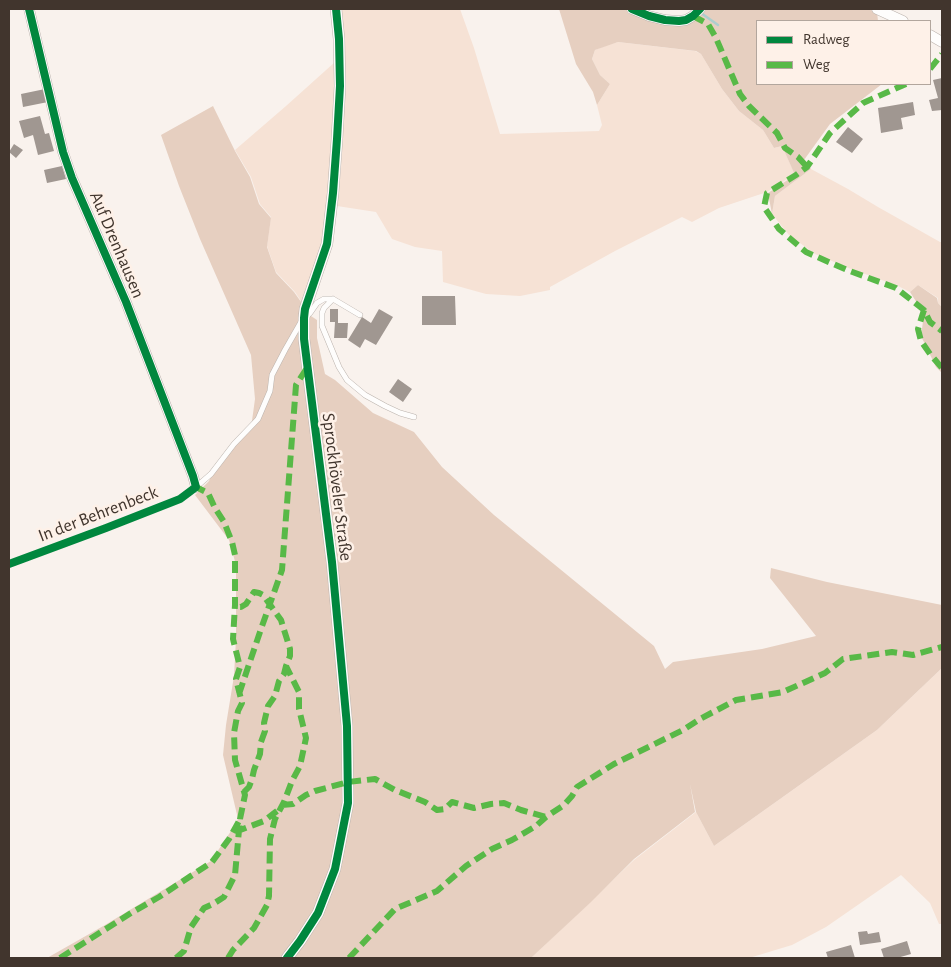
<!DOCTYPE html>
<html>
<head>
<meta charset="utf-8">
<style>
	body { margin:0 }
	#map { position:relative; width:951px; height:967px; overflow:hidden; background:#f9f2ed; font-family:"Alegreya Sans",sans-serif }
	canvas { display:block }
	.frame { position:absolute; inset:0; border:10px solid #41352d; pointer-events:none }
	.legend { position:absolute; left:756px; top:20px; width:175px; height:65px; box-sizing:border-box; background:#fef1e8; border:1px solid #b2a69d; margin:0; padding:6px 9px; list-style:none; font-size:15px; color:#41352d }
	.legend li { display:flex; align-items:center; gap:10px; height:25px }
	.legend b { width:25px; border:1px solid #b2a69d }
</style>
</head>
<body>
<div id="map">
<canvas width="951" height="967"></canvas>
<div class="frame"></div>
<ul class="legend">
<li><b style="height:6px;background:#00873e"></b>Radweg</li>
<li><b style="height:6px;background:#58b947"></b>Weg</li>
</ul>
</div>
<script>
const context = document.querySelector('canvas').getContext('2d');
context.lineJoin = 'round';
function fill(path, color) { context.fillStyle = color; context.fill(path, 'evenodd'); }
const poly = rows => new Path2D(rows.map(r => 'M' + r).join(''));
function trace(path, color, width, dash) { context.strokeStyle = color; context.lineWidth = width; context.lineCap = dash ? 'butt' : 'round'; context.setLineDash(dash || []); context.stroke(path); }
function drawText(font, color, halo, rows, align = 'center') {
  context.font = font + ' "Alegreya Sans",sans-serif'; context.lineWidth = 5; context.setLineDash([]); context.textBaseline = 'middle'; context.strokeStyle = halo; context.fillStyle = color; for (const [text, x, y, turn = 0] of rows) {
    context.save(); context.translate(x, y); context.rotate((+turn || 0) * Math.PI / 180); context.textAlign = isNaN(turn) ? turn : align; if (halo) context.strokeText(text, 0, 0); context.fillText(text, 0, 0); context.restore();
  }
}
const green = poly([
	[340,9,460,9,474,48,500,134,599,131,602,125,597,105,610,84,600,75,592,59,595,50,607,45,618,42,695,51,701,54,722,89,739,111,763,130,774,148,782,146,795,174,767,192,719,208,692,222,682,217,615,251,550,287,550,290,520,296,486,294,443,282,442,251,415,247,392,239,376,212,337,206,341,169,344,89],
	[335,62,334,105,329,191,322,242,303,304,295,292,276,272,267,246,271,217,260,204,251,177,235,150,286,106],
	[811,169,848,189,878,207,940,242,942,242,942,306,938,303,938,298,918,285,910,292,896,285,851,269,815,254,789,235,772,214,775,196],
	[942,668,942,924,939,924,930,903,901,875,826,927,792,945,749,958,531,958,634,860,696,812,714,846,877,730]
]);
const forest = poly([
	[559,9,629,9,680,22,702,9,867,9,877,12,878,21,757,21,757,84,882,84,830,124,804,160,811,169,775,196,772,214,768,193,795,175,782,146,774,148,763,130,739,111,722,89,701,54,696,51,618,42,595,50,592,59,600,75,610,84,597,105,593,92,576,64],
	[213,106,235,151,250,177,259,204,271,218,267,247,276,273,294,292,311,316,317,320,317,338,325,374,335,380,373,413,414,432,442,467,494,515,654,646,665,669,673,662,762,649,816,636,770,578,771,568,827,582,942,605,942,668,877,730,714,846,696,812,690,784,695,812,634,859,591,902,531,958,47,958,105,925,211,861,231,831,238,819,223,755,226,725,234,676,236,639,236,565,229,540,195,495,209,481,216,464,251,428,255,399,251,355,200,239,179,186,161,135],
	[918,285,937,298,938,303,942,307,942,373,936,367,921,336,924,314,910,292]
]);
const stream = poly([
	[701,13,718,25]
]);
const building = poly([
	[942,78,942,110,932,111,929,100,938,98,933,80],
	[45,89,48,102,23,107,21,94],
	[913,102,915,115,901,118,903,129,881,133,878,108],
	[40,116,45,134,49,133,54,151,38,155,33,135,24,138,19,121],
	[848,127,863,139,852,153,836,142],
	[14,144,23,150,16,158,9,152],
	[62,166,66,179,47,183,44,170],
	[422,296,455,296,456,325,422,325],
	[330,309,338,309,338,323,348,323,347,338,334,338,335,322,330,322],
	[379,309,393,317,376,345,365,339,360,348,348,340,362,317,371,323],
	[398,379,412,389,403,402,389,392],
	[867,931,868,934,879,932,881,942,860,945,858,932],
	[907,941,911,954,897,958,884,958,881,949],
	[851,945,855,958,828,958,826,952]
]);
const service = poly([
	[333,299,324,308,322,313,322,326,339,367,347,380,365,395,385,406,400,413,414,417],
	[307,316,310,313,317,303,324,299,333,299,360,315],
	[9,564,106,528,180,499,196,487,211,474,234,444,258,419,270,391,272,375,285,350,301,322]
]);
const minor = poly([
	[29,9,63,152,72,178,126,302,193,476,196,487],
	[632,9,649,16,665,20,679,21,686,20,693,16,700,9],
	[877,9,903,21],
	[930,35,942,42]
]);
const tertiary = poly([
	[287,958,300,941,318,913,335,869,348,803,347,726,332,562,304,339,304,318,305,309,327,244,333,193,337,139,340,86,339,39,336,9]
]);
const quiet = poly([
	[693,16,708,24,716,38,740,94,749,106,777,133,785,148,798,157,807,167],
	[930,69,942,54],
	[906,84,863,103,830,133,807,167,796,175,767,193,764,207,779,229,806,252,847,270,896,288,924,310,930,322,942,331],
	[924,310,918,329,921,341,930,354,942,368],
	[239,694,261,629,282,570,296,385,307,368],
	[244,792,249,787,252,779,254,770,260,754,261,742,265,731,264,723,268,706,275,696,279,681,284,674,286,666],
	[282,805,293,804,306,795,315,791,348,782,375,779,395,790,425,802,437,810,445,809,452,802,474,808,491,804,504,803,521,810,546,817],
	[235,832,264,821,277,811],
	[60,958,131,913,159,897,212,862,229,839,239,821],
	[176,958,184,951,191,927,204,908,213,904,224,897,235,875,240,819,245,795,235,760,234,733,238,711,242,703,236,679,240,667,233,639,235,605,235,555,232,542,224,522,215,508,208,493,196,487],
	[228,958,233,950,254,928,267,905,269,896,270,839,275,819,284,802,292,781,300,766,306,738,299,709,299,692,286,666,290,656,290,649,281,620,263,595,259,593,254,592,246,604,241,607,239,607,235,605],
	[349,958,395,909,437,891,466,866,492,849,512,840,536,826,546,817,564,805,572,796,577,787,614,764,683,730,700,719,736,700,783,692,825,673,843,659,892,652,913,655,942,647]
]);
const cycleway = poly([
	[632,9,649,16,665,20,679,21,686,20,693,16,700,9],
	[9,564,106,528,180,499,196,487,193,476,126,302,72,178,63,152,29,9],
	[287,958,300,941,318,913,335,869,348,803,347,726,332,562,304,339,304,318,305,309,327,244,333,193,337,139,340,86,339,39,336,9]
]);
const streetNames = [
	["Auf Drenhausen",117,245,67],
	["Sprockhöveler Straße",337,487,83],
	["In der Behrenbeck",98,514,-21]
];
fill(green, '#f6e2d5');
fill(forest, '#e6cfc0');
trace(stream, '#adcecd', 2.5);
fill(building, '#a09791');
trace(service, '#bbb3ad', 6);
trace(minor, '#bbb3ad', 11);
trace(tertiary, '#bbb3ad', 12);
trace(service, '#fefdfc', 5);
trace(minor, '#fefdfc', 10);
trace(tertiary, '#fefdfc', 11);
trace(quiet, '#58b947', 6, [12, 6]);
trace(cycleway, '#00873e', 8);
drawText('18px', '#41352d', '#fef1e8', streetNames);
</script>
</body>
</html>
